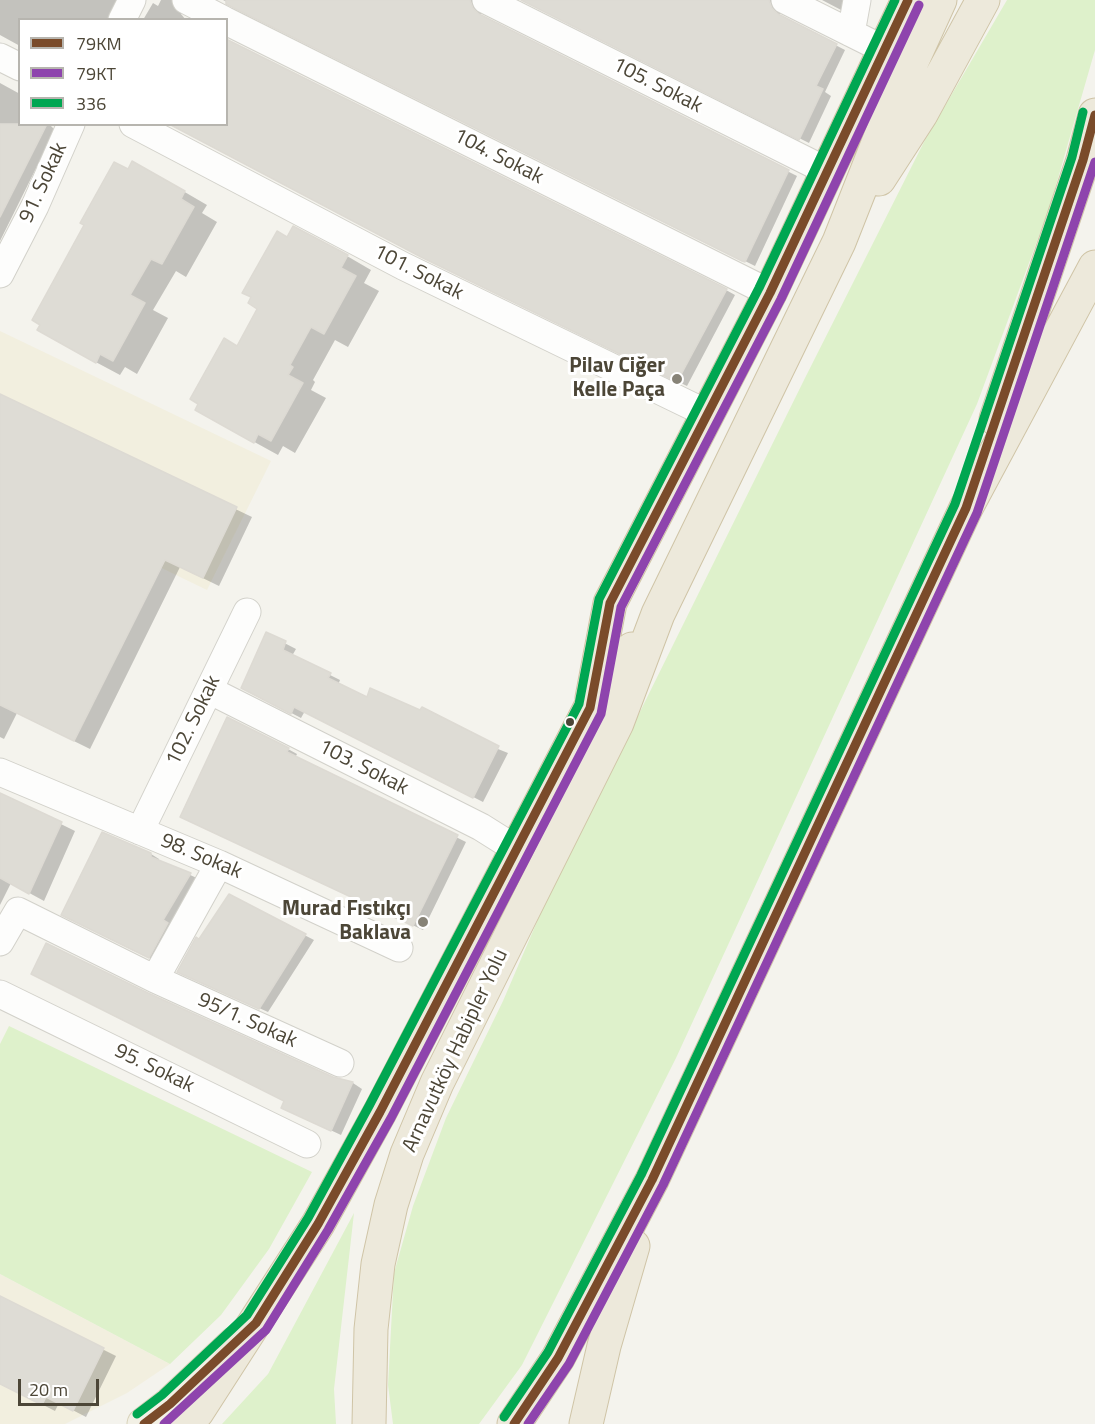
<!DOCTYPE html>
<html>
<head>
<meta charset="utf-8">
<style>
	body { margin:0 }
	#map { position:relative; width:1095px; height:1424px; overflow:hidden; background:#f4f3ed; font-family:"Titillium Web",sans-serif }
	canvas { display:block }
	.legend { position:absolute; left:18px; top:18px; width:210px; height:108px; box-sizing:border-box; background:#fff; border:2px solid #b7b5af; margin:0; padding:8px 10px; list-style:none; font-size:18px; color:#4c4637 }
	.legend li { display:flex; align-items:center; gap:12px; height:30px }
	.legend b { width:30px; border:2px solid #b7b5af }
	.scale { position:absolute; left:18px; top:1379px; width:81px; height:27px; box-sizing:border-box; border:3px solid #4c4637; border-top:0; padding-left:8px; font-size:18px; line-height:21px; white-space:nowrap; color:#4c4637; -webkit-text-stroke:4px #fff; paint-order:stroke }
</style>
</head>
<body>
<div id="map">
<canvas width="1095" height="1424"></canvas>
<ul class="legend">
<li><b style="height:8px;background:#7a4b2a"></b>79KM</li>
<li><b style="height:8px;background:#8e44ad"></b>79KT</li>
<li><b style="height:8px;background:#00a651"></b>336</li>
</ul>
<div class="scale">20 m</div>
</div>
<script>
const context = document.querySelector('canvas').getContext('2d');
context.lineJoin = 'round';
function fill(path, color) { context.fillStyle = color; context.fill(path, 'evenodd'); }
const poly = rows => new Path2D(rows.map(r => 'M' + r).join(''));
function trace(path, color, width, dash) { context.strokeStyle = color; context.lineWidth = width; context.lineCap = dash ? 'butt' : 'round'; context.setLineDash(dash || []); context.stroke(path); }
function drawText(font, color, halo, rows, align = 'center') {
  context.font = font + ' "Titillium Web",sans-serif'; context.lineWidth = 6; context.setLineDash([]); context.textBaseline = 'middle'; context.strokeStyle = halo; context.fillStyle = color; for (const [text, x, y, turn = 0] of rows) {
    context.save(); context.translate(x, y); context.rotate((+turn || 0) * Math.PI / 180); context.textAlign = isNaN(turn) ? turn : align; if (halo) context.strokeText(text, 0, 0); context.fillText(text, 0, 0); context.restore();
  }
}
const education = poly([
	[0,331,271,461,207,590,0,490],
	[0,1274,170,1364,127,1393,65,1424,0,1424]
]);
const green = poly([
	[1007,0,1095,0,1095,50,1050,206,977,404,676,1058,522,1365,479,1424,393,1424,388,1385,394,1273,413,1206,446,1118,503,1001,542,910,805,378,925,140],
	[9,1026,312,1172,269,1249,221,1315,170,1364,0,1274,0,1044],
	[354,1213,334,1389,336,1424,222,1424,268,1374]
]);
const shadow = poly([
	[0,0,118,0,107,20,20,20,20,46,0,35],
	[161,0,181,0,181,14,186,20,143,20,153,3,158,6],
	[223,0,480,0,481,15,486,20,797,176,755,266],
	[523,0,779,0,780,15,785,19,845,50,825,92,831,96,809,143],
	[822,0,852,0,843,11],
	[0,83,20,94,20,124,49,124,55,130,0,241],
	[128,171,183,191,207,205,202,213,217,222,186,277,176,271,153,310,168,318,137,374,125,367,120,375,62,344],
	[288,240,347,256,371,270,364,283,379,291,348,347,335,340,313,380,315,382,311,390,326,398,295,453,283,446,278,455,220,423,237,348,259,308],
	[432,262,726,290,735,295,687,386],
	[0,396,252,517,219,586,180,567,90,749,17,713,4,739,0,737],
	[267,634,296,649,292,656,340,680,338,685,508,753,483,802,305,711,301,718,253,693],
	[288,749,297,754,295,758,466,842,423,930,181,817],
	[0,794,75,831,44,901,11,883,0,905],
	[151,854,159,859,159,861,199,879,157,962,71,919],
	[229,896,314,940,268,1012,187,976,200,941],
	[148,995,333,1079,353,1083,362,1089,341,1135,283,1108,286,1101],
	[0,1298,116,1356,86,1417,59,1403,55,1411,0,1383]
]);
const building = poly([
	[226,0,470,0,473,8,479,14,789,170,745,262,742,261,232,7,226,4,226,0],
	[521,0,769,0,772,8,778,14,837,44,816,86,823,89,799,140,521,0],
	[226,39,727,289,677,382,421,257,169,124,226,124,226,39],
	[0,124,47,124,0,217,0,124],
	[132,161,185,191,181,199,194,207,162,264,151,259,130,295,145,303,113,361,100,354,96,363,37,330,40,325,32,320,84,225,80,223,114,162,128,169,132,161],
	[293,226,348,255,341,268,356,276,324,334,311,327,290,365,293,367,288,375,303,383,271,441,258,434,254,443,195,410,198,404,190,399,224,338,237,346,257,309,248,303,251,297,242,293,277,231,287,237,293,226],
	[0,394,237,507,203,578,165,560,74,741,0,705,0,394],
	[266,632,286,641,283,650,331,673,328,678,367,697,370,688,420,710,422,707,499,746,473,798,294,707,291,714,241,688,266,632],
	[227,717,289,748,287,752,458,835,413,926,180,817,227,717],
	[0,793,62,822,29,894,0,878,0,793],
	[102,832,151,853,151,857,191,873,163,920,168,923,149,958,61,915,102,832],
	[229,894,306,934,259,1009,177,972,196,937,199,939,229,894],
	[46,943,148,993,333,1077,353,1082,331,1131,281,1108,284,1101,31,974,46,943],
	[0,1296,104,1348,73,1411,46,1397,42,1405,0,1384,0,1296]
]);
const minor = poly([
	[186,0,224,20],
	[486,0,829,172],
	[785,0,885,50],
	[122,20,132,0],
	[226,21,770,293],
	[851,33,857,0],
	[0,57,20,67],
	[133,124,403,266,708,414],
	[0,274,35,206,71,124],
	[209,690,481,827,516,849],
	[0,772,219,864,399,948],
	[140,831,247,612],
	[219,864,155,979,340,1063],
	[0,942,18,911,155,979],
	[0,994,307,1144]
]);
const major = poly([
	[144,1424,170,1404,235,1343]
]);
const highway = poly([
	[879,179,921,114,983,0],
	[996,419,1083,160,1095,115],
	[592,698,610,603,770,293,908,0],
	[183,1424,197,1412,318,1224,380,1112,590,708,632,649],
	[369,1424,371,1329,378,1264,391,1205,407,1154,437,1083,617,723,658,614,839,242,899,90,940,0],
	[514,1424,558,1358,652,1180,966,508,1095,267],
	[586,1424,604,1346,633,1246]
]);
const bus1 = poly([
	[144,1424,170,1404,256,1323,318,1224,380,1112,590,708,610,603,770,293,908,0],
	[514,1424,558,1358,652,1180,966,508,1083,160,1095,115]
]);
const bus2 = poly([
	[164,1424,266,1330,328,1230,391,1118,601,714,621,607,781,299,919,5],
	[528,1424,569,1364,663,1185,977,513,1095,162]
]);
const bus3 = poly([
	[137,1414,162,1395,247,1315,308,1218,369,1106,579,704,599,599,759,288,895,0],
	[504,1417,548,1352,641,1175,955,504,1072,157,1083,112]
]);
const markers = [
	[677,379,6,"#878377"],
	[570,722,5,"#4c4637"],
	[423,922,6,"#878377"]
];
const streetNames = [
	["105. Sokak",657,86,27],
	["104. Sokak",498,157,27],
	["91. Sokak",44,183,-65],
	["101. Sokak",418,273,27],
	["102. Sokak",194,721,-64],
	["103. Sokak",363,768,27],
	["98. Sokak",201,857,23],
	["95/1. Sokak",247,1021,24],
	["Arnavutköy Habipler Yolu",456,1051,-65],
	["95. Sokak",154,1069,26]
];
const poiNames = [
	["Pilav Ciğer",665,367],
	["Kelle Paça",665,391],
	["Murad Fıstıkçı",411,910],
	["Baklava",411,934]
];
fill(education, '#f2efdf');
fill(green, '#def1cb');
fill(shadow, '#0003');
fill(building, '#dedcd5');
trace(building, '#dddad3', 1.5);
trace(minor, '#d2d1ca', 29);
trace(major, '#d8d2b9', 35);
trace(highway, '#cfc4a6', 35);
trace(minor, '#fdfdfc', 27);
trace(major, '#f2f0e5', 33);
trace(highway, '#ede9db', 33);
trace(bus1, '#7a4b2a', 9);
trace(bus2, '#8e44ad', 9);
trace(bus3, '#00a651', 9);
for (const [x, y, r, color] of markers) { const dot = new Path2D(); dot.arc(x, y, r, 0, 2 * Math.PI); context.fillStyle = color; context.fill(dot); trace(dot, '#fff', 2); }
drawText('21px', '#4c4637', '#fff', streetNames);
drawText('bold 21px', '#4c4637', '#fff', poiNames, 'right');
</script>
</body>
</html>
